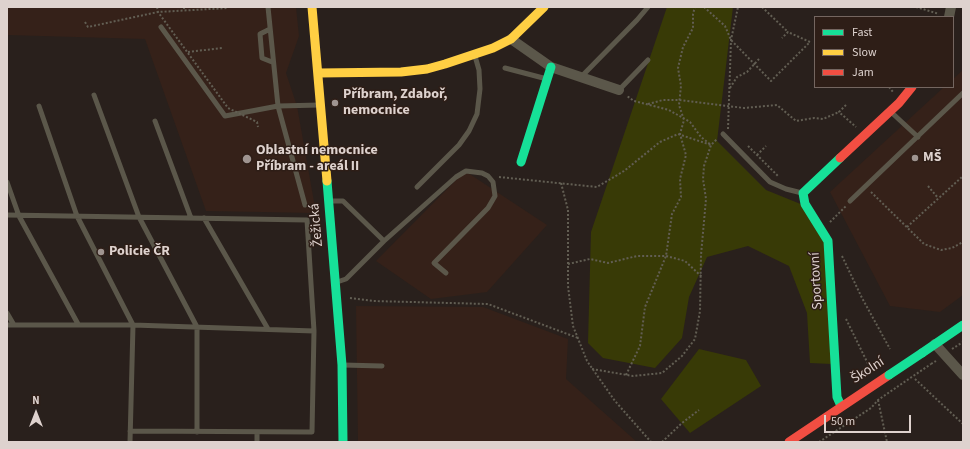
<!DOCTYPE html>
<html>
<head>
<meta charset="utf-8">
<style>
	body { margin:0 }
	#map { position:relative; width:970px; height:449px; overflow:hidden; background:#29201c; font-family:"Source Sans 3",sans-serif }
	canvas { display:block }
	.frame { position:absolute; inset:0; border:8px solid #ded2ce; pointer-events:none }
	.legend { position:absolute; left:814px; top:16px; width:140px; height:72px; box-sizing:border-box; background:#2e1e17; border:1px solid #746660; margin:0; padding:5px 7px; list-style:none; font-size:12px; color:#ded2ce }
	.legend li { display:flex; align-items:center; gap:8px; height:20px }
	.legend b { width:20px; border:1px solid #746660 }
	.north { position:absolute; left:16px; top:393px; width:40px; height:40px; -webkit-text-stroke:3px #2e1e17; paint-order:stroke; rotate:0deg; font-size:11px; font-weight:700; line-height:16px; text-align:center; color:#ded2ce }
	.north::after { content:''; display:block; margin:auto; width:14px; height:18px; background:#ded2ce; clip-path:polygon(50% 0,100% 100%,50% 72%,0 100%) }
	.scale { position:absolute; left:824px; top:415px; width:87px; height:18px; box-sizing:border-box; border:2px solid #ded2ce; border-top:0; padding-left:5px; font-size:12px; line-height:14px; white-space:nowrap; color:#ded2ce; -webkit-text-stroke:3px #2e1e17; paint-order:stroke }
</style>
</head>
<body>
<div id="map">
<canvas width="970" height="449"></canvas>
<div class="frame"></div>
<ul class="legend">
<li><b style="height:5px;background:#16e098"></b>Fast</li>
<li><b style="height:5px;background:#ffcf43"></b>Slow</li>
<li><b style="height:5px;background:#f24e42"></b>Jam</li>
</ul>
<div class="north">N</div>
<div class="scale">50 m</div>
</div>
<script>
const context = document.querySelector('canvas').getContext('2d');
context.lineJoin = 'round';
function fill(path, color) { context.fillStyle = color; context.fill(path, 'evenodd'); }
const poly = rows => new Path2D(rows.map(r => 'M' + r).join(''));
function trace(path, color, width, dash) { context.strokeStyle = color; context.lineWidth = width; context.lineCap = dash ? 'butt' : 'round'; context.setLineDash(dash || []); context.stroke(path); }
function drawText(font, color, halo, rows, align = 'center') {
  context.font = font + ' "Source Sans 3",sans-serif'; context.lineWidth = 3; context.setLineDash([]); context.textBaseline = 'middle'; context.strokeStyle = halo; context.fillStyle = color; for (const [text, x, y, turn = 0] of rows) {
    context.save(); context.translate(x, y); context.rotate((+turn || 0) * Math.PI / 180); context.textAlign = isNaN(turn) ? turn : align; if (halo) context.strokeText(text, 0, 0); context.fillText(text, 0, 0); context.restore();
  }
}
const built = poly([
	[7,7,296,7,299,36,286,73,297,106,316,213,206,211,145,39,7,35],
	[963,70,963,295,940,312,890,306,830,192,944,87,953,87,953,79],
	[465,171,547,225,487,292,431,299,376,261],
	[356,306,483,307,568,339,566,379,637,442,358,442]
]);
const green = poly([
	[667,7,733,7,717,141,766,190,803,205,825,239,832,364,810,363,807,313,789,266,748,246,707,257,689,297,682,338,655,368,603,358,588,343,591,232],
	[699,349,746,360,761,386,690,433,661,399]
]);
const path = poly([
	[184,7,184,10],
	[704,7,725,26,731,40,771,81,810,42,788,32,782,38],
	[762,7,788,32],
	[916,7,939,14],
	[188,52,222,48],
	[889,87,893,92],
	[730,88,737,77,747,72,759,59],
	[648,104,663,100,680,100,744,108,777,105,796,121,814,118,823,119,839,112],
	[846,105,839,112,856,127],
	[728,129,731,40,738,7],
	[748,146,778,176],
	[757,155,766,146],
	[499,177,597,187,624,171,660,142,678,134,711,145,717,139],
	[561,183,568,210,568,286,573,326,587,361,615,401,651,442],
	[928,186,938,198],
	[871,192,924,244,941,250,952,248,963,242],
	[830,222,846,206],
	[907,227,963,176],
	[842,256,862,298,890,349],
	[568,264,590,259,608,263,637,256,666,256,685,261,702,277],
	[350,298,373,301,488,304,578,338],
	[846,319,872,372],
	[952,349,963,342],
	[931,364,936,361],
	[592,369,633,376,662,373,682,356,695,339,700,311,701,255,706,199,703,179,704,166,711,145,701,137,690,122,669,110,634,101,627,96],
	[626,375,640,346,645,307,666,256,672,214,681,197,680,179,686,155,680,134,684,120,679,105,681,86,678,68,683,47,693,28,693,14,695,7],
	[915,379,963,424],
	[878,400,887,442],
	[662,442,682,423,699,410],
	[819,442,871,408,878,400,897,387],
	[962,442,963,441]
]);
const lane = poly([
	[268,7,278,106,305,205],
	[161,27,225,116,278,106,320,105],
	[270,29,260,34,262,58,272,62],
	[505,68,547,79],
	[581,77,637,20,648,7],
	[619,90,648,60],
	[94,95,139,217,197,327,197,432],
	[39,106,77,216,133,325,130,442],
	[891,112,918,137],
	[155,121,191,218],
	[723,134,770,182,786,189,802,193],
	[7,182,19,216,78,324],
	[417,187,459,145,469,131,477,114,480,89,479,70,475,56],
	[330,201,343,201,384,241],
	[850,201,963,93],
	[7,215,307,220,314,331,133,325,7,325],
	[204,218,268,329],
	[337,282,346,279,384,241,456,177,466,171,482,173,488,176,493,182,495,196,488,208,434,263,446,273],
	[7,313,14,325],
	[343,365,382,366],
	[130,431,312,432,314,331],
	[257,442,257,432]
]);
const street = poly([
	[949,17,951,7],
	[511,39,551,67,619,90],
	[935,344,963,375]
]);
const fast = poly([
	[840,158,803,193,805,204,828,241,837,397,841,406],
	[521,162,551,67],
	[327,181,342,365,343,442],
	[922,353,963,325]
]);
const slow = poly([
	[312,7,327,181],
	[319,73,401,72,427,69,445,64,493,48,511,39,544,7]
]);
const jam = poly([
	[840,158,899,103,912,87],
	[789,442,889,375]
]);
const pathBridge = poly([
	[157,7,158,12,228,108,257,122,258,127],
	[85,22,88,27,158,12,228,8],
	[897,387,931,364]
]);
const fastBridge = poly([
	[889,375,922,353]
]);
const markers = [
	[335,103,4,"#9f9490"],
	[915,158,4,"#9f9490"],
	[247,159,5,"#9f9490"],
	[101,252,4,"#9f9490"]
];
const poiNames = [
	["Příbram, Zdaboř,",343,95],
	["nemocnice",343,111],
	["Oblastní nemocnice",256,151],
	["Příbram - areál II",256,167],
	["MŠ",923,158],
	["Policie ČR",109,252]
];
const streetNames = [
	["Žežická",317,225,-95],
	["Sportovní",817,281,-93],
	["Školní",868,371,-33]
];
fill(built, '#352119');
fill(green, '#383a06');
trace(path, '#625e53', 2, [2, 2]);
trace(lane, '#5b574a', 5);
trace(street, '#5b574a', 10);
trace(fast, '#16e098', 9);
trace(slow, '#ffcf43', 9);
trace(jam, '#f24e42', 9);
trace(pathBridge, '#625e53', 2, [2, 2]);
trace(fastBridge, '#16e098', 9);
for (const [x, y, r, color] of markers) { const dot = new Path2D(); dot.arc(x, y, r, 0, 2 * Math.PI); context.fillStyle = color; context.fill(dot); trace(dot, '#2e1e17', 1.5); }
drawText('bold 14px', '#ded2ce', '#2e1e17', poiNames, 'left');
drawText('14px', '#ded2ce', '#2e1e17', streetNames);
</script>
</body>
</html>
